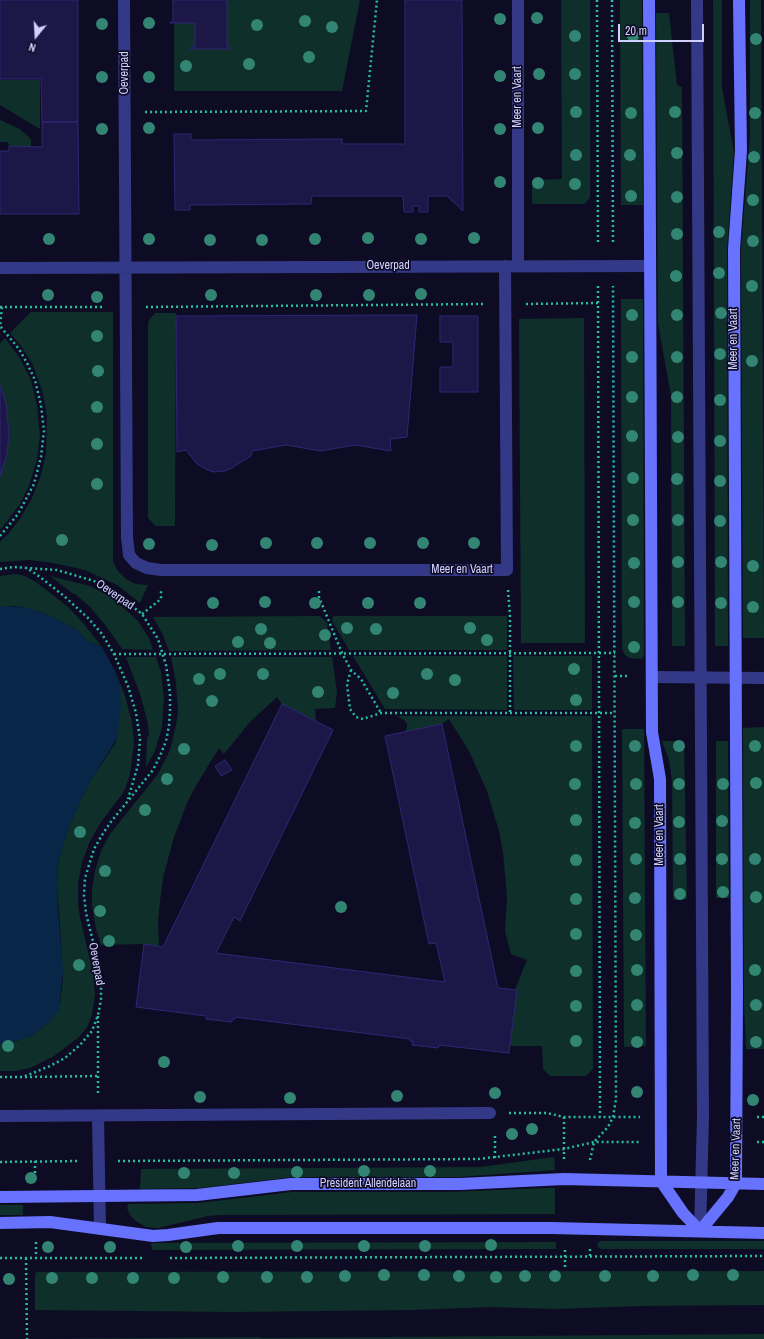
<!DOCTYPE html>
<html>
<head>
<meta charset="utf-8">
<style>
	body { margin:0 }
	#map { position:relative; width:764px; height:1339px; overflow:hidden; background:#0e0c24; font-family:"Archivo Narrow",sans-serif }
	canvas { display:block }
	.north { position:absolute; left:16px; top:16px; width:40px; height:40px; -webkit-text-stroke:3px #0e0c24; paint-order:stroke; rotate:198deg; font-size:11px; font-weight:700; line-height:16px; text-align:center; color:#d0d0ff }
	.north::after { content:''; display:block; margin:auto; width:14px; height:18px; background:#d0d0ff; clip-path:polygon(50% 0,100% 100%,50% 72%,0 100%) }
	.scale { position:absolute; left:618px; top:24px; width:86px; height:18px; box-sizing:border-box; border:2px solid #d0d0ff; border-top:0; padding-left:5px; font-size:12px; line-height:14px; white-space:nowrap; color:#d0d0ff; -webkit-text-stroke:3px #0e0c24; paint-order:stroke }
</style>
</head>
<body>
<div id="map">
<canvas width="764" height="1339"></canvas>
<div class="north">N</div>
<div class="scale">20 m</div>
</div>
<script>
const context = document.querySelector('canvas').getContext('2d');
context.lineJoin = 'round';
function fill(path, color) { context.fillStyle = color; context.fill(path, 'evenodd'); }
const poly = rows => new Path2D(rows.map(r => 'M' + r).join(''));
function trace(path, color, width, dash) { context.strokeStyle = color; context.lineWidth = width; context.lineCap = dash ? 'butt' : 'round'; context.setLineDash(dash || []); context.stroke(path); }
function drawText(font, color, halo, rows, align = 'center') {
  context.font = font + ' "Archivo Narrow",sans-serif'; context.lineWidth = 3.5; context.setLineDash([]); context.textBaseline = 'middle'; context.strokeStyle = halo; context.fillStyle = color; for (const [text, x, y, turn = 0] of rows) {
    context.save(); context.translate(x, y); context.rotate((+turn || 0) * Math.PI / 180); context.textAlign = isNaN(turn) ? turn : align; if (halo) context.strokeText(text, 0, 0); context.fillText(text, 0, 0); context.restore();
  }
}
const green = poly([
	[227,0,360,0,342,91,174,91,174,23,195,23,195,47,190,48,227,47],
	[561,0,590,0,590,198,584,204,532,204,532,180,562,179],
	[620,0,642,0,643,205,621,205],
	[713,0,722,0,722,88,734,152,727,250,728,646,715,646],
	[750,0,761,0,764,638,743,638,741,249,750,136],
	[656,13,669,13,677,85,682,87,685,646,672,646,671,396,658,323],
	[0,80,40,80,40,129,0,105],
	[0,120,20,129,31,139,31,147,9,146,8,142,0,142],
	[621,299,643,299,644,656,641,659,629,658,624,654,622,648],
	[31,312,113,312,113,561,117,570,126,579,136,584,148,585,140,603,117,585,85,570,53,563,30,560,0,562,0,542,8,534,20,519,32,498,41,475,46,454,47,417,43,393,32,363,21,346,10,333],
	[155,313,176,313,175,526,155,526,148,518,148,326,149,320],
	[584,318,585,643,521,643,519,319],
	[5,338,19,357,31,380,37,406,40,435,37,459,29,486,20,504,0,530,0,476,7,455,9,435,7,410,0,386,0,343],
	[16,574,25,576,36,582,68,607,84,624,102,647,88,641,78,631,61,621,43,613,27,608,14,606,0,607,0,576],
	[50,576,90,586,111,597,138,621,149,638,153,650,122,649,106,626,90,607,75,594,72,593],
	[320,616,327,623,331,650,169,651,163,635,153,617],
	[333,616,507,616,507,650,349,650,332,621],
	[353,656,507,656,507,710,385,709],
	[513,656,592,656,592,710,514,710],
	[126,657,156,657,161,672,164,698,162,727,155,751,146,767,147,737,149,736,148,725,141,697],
	[171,657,332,657,337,692,335,708,315,709,316,721,282,704,277,697,250,722,224,754,219,748,194,789,187,803,173,840,163,878,160,901,158,921,159,946,144,944,101,945,96,929,92,906,92,889,95,871,101,851,110,834,158,774,170,750,176,725,178,712,176,683],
	[116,673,125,696,132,722,134,743,131,768,128,781,123,793,101,822,90,841,82,862,78,883,78,905,80,917,93,973,95,994,92,1015,87,1027,79,1037,54,1056,30,1068,15,1071,0,1071,0,1043,7,1043,20,1040,34,1034,49,1022,60,1003,63,981,61,941,57,886,58,864,68,828,79,804,91,780,116,742,120,685],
	[397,716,592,716,593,1069,586,1076,550,1076,543,1069,542,1046,510,1046,515,990,527,960,511,954,505,931,507,898,503,852,499,831,487,791,469,751,449,719,442,724,405,732,407,727,407,723,404,720],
	[764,727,764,1049,746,1049,744,1005,743,728],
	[622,729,644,729,646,1046,624,1047],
	[662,741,684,741,687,899,673,900,672,781,669,760],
	[716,741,728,741,729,898,716,898],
	[554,1157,555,1170,458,1177,293,1177,200,1188,140,1189,141,1169,480,1167],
	[548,1188,555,1188,555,1214,219,1215,208,1216,158,1228,146,1227,136,1221,130,1215,127,1208,128,1204,199,1203,292,1192,448,1192],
	[0,1205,23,1205,23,1215,0,1215],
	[600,1241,764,1241,764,1249,601,1249,598,1247,597,1244],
	[556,1242,556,1249,152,1250,151,1243],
	[764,1271,764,1305,641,1306,555,1309,490,1307,412,1310,234,1312,35,1310,35,1278,36,1272],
	[764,1334,764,1339,37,1339,259,1337,262,1338]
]);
const water = poly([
	[5,606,27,608,43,613,61,621,78,631,88,641,102,647,116,673,120,685,121,707,117,738,91,780,79,804,68,828,58,864,57,886,58,910,63,971,59,1009,49,1022,34,1034,20,1040,7,1043,0,1043,0,607]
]);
const building = poly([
	[0,0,78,0,78,122,42,122,41,79,0,79,0,0],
	[173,0,227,0,227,47,230,47,230,49,190,49,191,47,195,47,195,23,170,23,170,22,173,22,173,0],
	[405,0,462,0,463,211,447,196,428,196,428,212,419,212,419,206,413,206,413,212,404,212,403,196,312,196,311,204,190,205,190,210,175,210,174,134,191,134,191,140,342,139,342,144,405,144,405,0],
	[42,122,78,122,79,214,0,214,0,151,9,151,9,146,42,147,42,122],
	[417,315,407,437,390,439,391,451,355,445,321,451,286,445,252,451,251,456,230,469,225,471,214,472,208,470,197,464,186,450,177,452,176,316,417,315],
	[440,316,478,316,478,392,440,392,440,367,453,367,453,342,440,342,440,316],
	[0,386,6,403,9,432,7,455,0,476,0,386],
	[282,704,333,730,240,921,234,917,216,953,445,982,436,943,429,944,385,736,442,724,498,988,517,990,509,1053,439,1045,438,1048,412,1045,413,1041,410,1041,410,1039,235,1017,235,1019,232,1019,232,1022,206,1019,206,1016,136,1007,144,944,163,947,282,704],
	[225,760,232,770,221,776,215,766,225,760]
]);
const path = poly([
	[597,0,598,245],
	[612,0,613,245],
	[145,112,366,111,377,0],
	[598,286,600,1117],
	[526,304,598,303],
	[0,307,105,307],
	[146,307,485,304],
	[0,536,18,514,34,484,41,457,44,431,41,405,35,380,27,363,19,349,0,326,2,307],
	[0,569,14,567,27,568,40,577,64,596,88,618,102,634,114,654,128,686,136,713,140,739,138,765,128,799],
	[508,590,510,616,510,713],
	[319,591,319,597,342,653,351,670,361,679,381,713],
	[142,614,161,599,161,590],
	[114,654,615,653],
	[351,670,347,684,350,709,356,717,363,719,381,713,615,713],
	[615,676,630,676],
	[98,1016,98,1095],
	[0,1077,23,1077,50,1066,65,1058,80,1045,92,1031,98,1015,101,1000,101,982,98,962,86,913,84,895,85,878,94,849,102,835,110,823,153,770,160,756,166,741,169,726,170,710,170,693,166,665,158,639,142,614,114,592,94,581,57,570,27,568],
	[25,1077,98,1076],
	[509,1113,547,1113,564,1117,640,1117],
	[564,1117,564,1159],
	[757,1117,764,1117],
	[757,1142,764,1142],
	[495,1158,495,1133],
	[590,1160,594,1142,608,1127,613,1117,616,1099,613,286],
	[35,1161,35,1175],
	[118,1161,478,1159,564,1149,594,1142,640,1142],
	[0,1162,77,1161],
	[36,1242,36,1258],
	[590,1249,590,1257],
	[565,1250,565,1268],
	[0,1258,143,1258],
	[26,1258,27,1339],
	[170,1258,764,1256]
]);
const lane = poly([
	[697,0,703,1117,700,1231],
	[0,1116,490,1113],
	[98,1116,100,1229]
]);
const street = poly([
	[124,0,127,537,129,555,136,563,147,568,161,570,507,570,505,266],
	[518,0,518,266],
	[0,268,650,266],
	[652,677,764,678]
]);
const secondary = poly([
	[649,0,652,732,660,779,661,1181,683,1213,700,1231],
	[0,1197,197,1195,291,1184,460,1184,564,1179,764,1184],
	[0,1223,50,1222,153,1236,168,1235,218,1228,551,1228,764,1233],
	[700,1231,728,1197,736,1183,737,991,734,249,741,151,739,0]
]);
const trees = [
	[537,18],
	[500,19],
	[305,21],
	[149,23],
	[102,24],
	[257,25],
	[332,27],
	[575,36],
	[633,36],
	[756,39],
	[309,57],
	[249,64],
	[186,66],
	[539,74],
	[575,74],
	[500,76],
	[102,77],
	[149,77],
	[576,112],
	[675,112],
	[631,113],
	[755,113],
	[149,128],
	[538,128],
	[102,129],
	[500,129],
	[677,153],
	[576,155],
	[630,155],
	[754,157],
	[500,182],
	[538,183],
	[575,184],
	[631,196],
	[677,197],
	[753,200],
	[719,232],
	[677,234],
	[368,238],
	[474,238],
	[49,239],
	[149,239],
	[315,239],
	[421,239],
	[210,240],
	[262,240],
	[753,241],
	[719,273],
	[676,276],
	[752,286],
	[421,294],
	[48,295],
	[211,295],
	[316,295],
	[369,295],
	[97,297],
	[721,313],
	[632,315],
	[677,315],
	[97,336],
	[720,354],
	[632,357],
	[677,357],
	[752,361],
	[98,371],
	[632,397],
	[677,397],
	[720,400],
	[97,407],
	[632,436],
	[678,437],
	[720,441],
	[97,444],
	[633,478],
	[677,479],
	[720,481],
	[97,484],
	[633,520],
	[678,520],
	[720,521],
	[62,540],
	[266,543],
	[317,543],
	[370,543],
	[423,543],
	[474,543],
	[149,544],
	[212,545],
	[678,562],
	[721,562],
	[634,563],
	[753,566],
	[265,602],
	[634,602],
	[678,602],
	[213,603],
	[315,603],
	[368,603],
	[420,603],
	[721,603],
	[753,607],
	[347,628],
	[470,628],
	[261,629],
	[376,629],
	[325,635],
	[487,640],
	[238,642],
	[270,643],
	[634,647],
	[574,669],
	[220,674],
	[263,674],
	[427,674],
	[199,679],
	[455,680],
	[318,692],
	[393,693],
	[576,700],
	[212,701],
	[576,746],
	[635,746],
	[679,746],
	[755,746],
	[184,749],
	[167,779],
	[756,783],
	[575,784],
	[636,784],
	[679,784],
	[723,784],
	[145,810],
	[576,820],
	[722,821],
	[679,822],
	[635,823],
	[80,832],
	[636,859],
	[680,859],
	[722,859],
	[755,859],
	[576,860],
	[105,871],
	[723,892],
	[680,894],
	[756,897],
	[635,898],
	[576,899],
	[341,907],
	[100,911],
	[576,934],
	[636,935],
	[109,941],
	[79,965],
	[637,970],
	[755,970],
	[576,971],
	[637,1005],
	[756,1005],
	[576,1006],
	[576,1041],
	[637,1042],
	[756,1042],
	[8,1046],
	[164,1062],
	[637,1092],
	[495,1093],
	[397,1096],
	[200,1097],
	[290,1098],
	[753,1100],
	[532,1129],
	[512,1134],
	[364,1171],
	[430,1171],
	[297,1172],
	[184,1173],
	[234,1173],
	[31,1178],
	[491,1245],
	[238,1246],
	[297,1246],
	[364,1246],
	[425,1246],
	[48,1247],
	[110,1247],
	[186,1247],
	[384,1275],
	[424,1275],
	[693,1275],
	[733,1275],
	[345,1276],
	[459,1276],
	[525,1276],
	[555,1276],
	[605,1276],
	[653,1276],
	[223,1277],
	[267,1277],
	[307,1277],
	[496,1277],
	[52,1278],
	[92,1278],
	[133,1278],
	[174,1278],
	[9,1279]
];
const streetNames = [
	["Oeverpad",125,73,-90],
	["Meer en Vaart",518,97,-90],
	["Oeverpad",388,266],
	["Meer en Vaart",734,339,-90],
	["Meer en Vaart",462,570],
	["Oeverpad",115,595,34],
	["Meer en Vaart",660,835,-90],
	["Oeverpad",96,964,80],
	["Meer en Vaart",736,1149,-88],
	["President Allendelaan",368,1184]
];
fill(green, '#0f2f2a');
fill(water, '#082648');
fill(building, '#1c1747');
trace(building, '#2f2775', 1);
trace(path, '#25bea5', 2.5, [2, 3]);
trace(lane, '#343987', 12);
trace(street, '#343987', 12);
trace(secondary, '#6772ff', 12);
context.fillStyle = '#338573';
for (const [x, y] of trees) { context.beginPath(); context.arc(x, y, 6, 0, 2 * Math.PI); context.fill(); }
drawText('12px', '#d0d0ff', '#0e0c24', streetNames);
</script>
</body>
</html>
